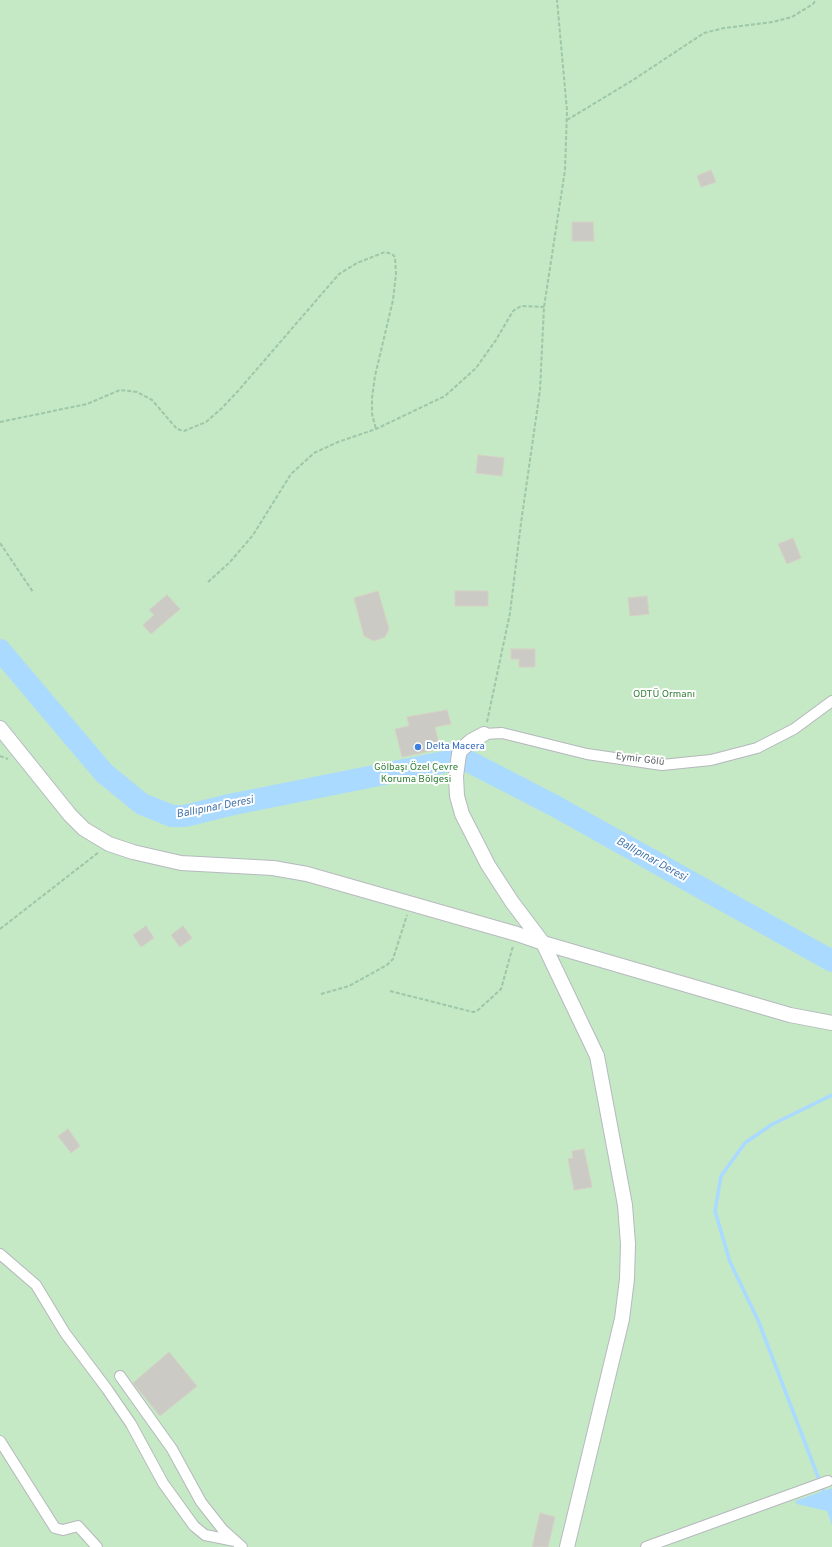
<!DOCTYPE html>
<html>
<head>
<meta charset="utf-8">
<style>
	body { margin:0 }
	canvas { display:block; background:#f1efe8 }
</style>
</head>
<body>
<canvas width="832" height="1547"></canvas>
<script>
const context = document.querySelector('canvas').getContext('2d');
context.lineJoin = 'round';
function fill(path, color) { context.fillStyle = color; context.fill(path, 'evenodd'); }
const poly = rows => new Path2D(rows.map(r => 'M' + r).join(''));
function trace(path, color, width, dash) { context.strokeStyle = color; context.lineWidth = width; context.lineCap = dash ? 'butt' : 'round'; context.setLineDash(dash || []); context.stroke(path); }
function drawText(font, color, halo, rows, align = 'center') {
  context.font = font + ' Overpass,sans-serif'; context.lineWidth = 4; context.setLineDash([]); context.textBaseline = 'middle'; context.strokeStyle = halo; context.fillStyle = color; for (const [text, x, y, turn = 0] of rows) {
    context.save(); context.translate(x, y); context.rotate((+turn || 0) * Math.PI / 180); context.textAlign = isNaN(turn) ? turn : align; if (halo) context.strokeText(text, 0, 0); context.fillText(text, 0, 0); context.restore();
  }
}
const green = poly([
	[0,0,832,0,832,1547,0,1547]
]);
const water = poly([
	[832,1488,832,1525,827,1511,797,1504,795,1501]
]);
const stream = poly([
	[825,1495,758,1320,730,1262,715,1211,721,1176,745,1143,771,1125,832,1095]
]);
const river = poly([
	[0,650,104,773,142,804,172,816,185,816,229,805,449,761],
	[468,761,555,806,832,961]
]);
const building = poly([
	[711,170,716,182,701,187,697,176,711,170],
	[572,222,593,222,594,241,572,241,572,222],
	[478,455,504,458,502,476,476,473,478,455],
	[793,538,801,558,787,564,778,544,793,538],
	[378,591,389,629,385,637,374,641,364,636,354,598,378,591],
	[455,591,488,591,488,606,455,606,455,591],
	[167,595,180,609,151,634,143,625,154,615,149,610,167,595],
	[647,596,649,614,630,616,628,598,647,596],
	[511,649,535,649,535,667,519,667,519,659,511,659,511,649],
	[447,710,451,724,435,727,440,749,402,757,395,729,409,726,407,717,447,710],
	[146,926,154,938,141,947,133,935,146,926],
	[183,926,192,938,180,947,171,935,183,926],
	[68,1129,80,1146,71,1153,58,1136,68,1129],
	[584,1149,592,1187,574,1190,568,1159,573,1158,572,1151,584,1149],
	[169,1352,197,1386,160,1416,133,1383,169,1352],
	[540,1513,555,1517,548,1547,532,1547,540,1513]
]);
const path = poly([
	[567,120,633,80,704,33,724,28,773,22,792,17,813,4,816,0],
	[0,422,87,404,120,390,137,392,152,400,177,429,184,431,206,422,222,408,238,391,339,274,357,263,385,252,392,254,395,257,396,274,393,300,375,376,372,398,372,414,376,429],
	[0,543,33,592],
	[208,582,230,562,253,535,291,474,314,453,338,442,376,429,445,396,476,368,496,340,513,311,521,306,544,307],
	[487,722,510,613,521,523,540,390,544,307,565,170,567,111,557,0],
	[0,756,8,759],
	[0,929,99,852],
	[390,991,473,1012,477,1011,501,989,513,946],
	[321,994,349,986,387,965,393,959,407,915]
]);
const street = poly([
	[484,734,502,733,587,754,662,765,711,760,757,748,794,729,832,701],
	[0,1254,36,1285,65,1333,107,1389,131,1424,163,1483,194,1526,205,1535,235,1541],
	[120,1376,172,1449,201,1502,223,1530,242,1547],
	[0,1441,55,1528,63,1530,78,1526,97,1547],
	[646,1547,828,1481]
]);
const secondary = poly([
	[0,728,70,815,84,829,109,844,133,852,181,863,273,868,307,874,517,934,543,943,790,1015,832,1023],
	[484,734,471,741,461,750,459,754,456,776,457,796,462,814,488,865,512,902,543,943,597,1056,625,1205,628,1244,627,1279,622,1319,567,1547]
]);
const markers = [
	[418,747,4,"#3f7fe0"]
];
const parkNames = [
	["ODTÜ Ormanı",664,695],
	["Gölbaşı Özel Çevre",416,768],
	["Koruma Bölgesi",416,780]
];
const shopNames = [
	["Delta Macera",426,747]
];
const streetNames = [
	["Eymir Gölü",640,760,7]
];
const waterNames = [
	["Ballıpınar Deresi",215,808,-11],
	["Ballıpınar Deresi",651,860,29]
];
fill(green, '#c5e8c5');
fill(water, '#aadaff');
trace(stream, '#aadaff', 3.5);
trace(river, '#aadaff', 22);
fill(building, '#cccac5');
trace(building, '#d6d1c6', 1);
trace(street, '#b5b8bc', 12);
trace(secondary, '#b6babf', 16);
trace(path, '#9cc7a9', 2, [4, 2]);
trace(street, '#fff', 10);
trace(secondary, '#fff', 14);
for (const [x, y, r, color] of markers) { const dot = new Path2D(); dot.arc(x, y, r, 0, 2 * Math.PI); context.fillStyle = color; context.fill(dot); trace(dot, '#fff', 1.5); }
drawText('10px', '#348238', '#fff', parkNames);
drawText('10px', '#366cbe', '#fff', shopNames, 'left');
drawText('10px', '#5f6368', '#fff', streetNames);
drawText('italic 11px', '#4174aa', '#fff', waterNames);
</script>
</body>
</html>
